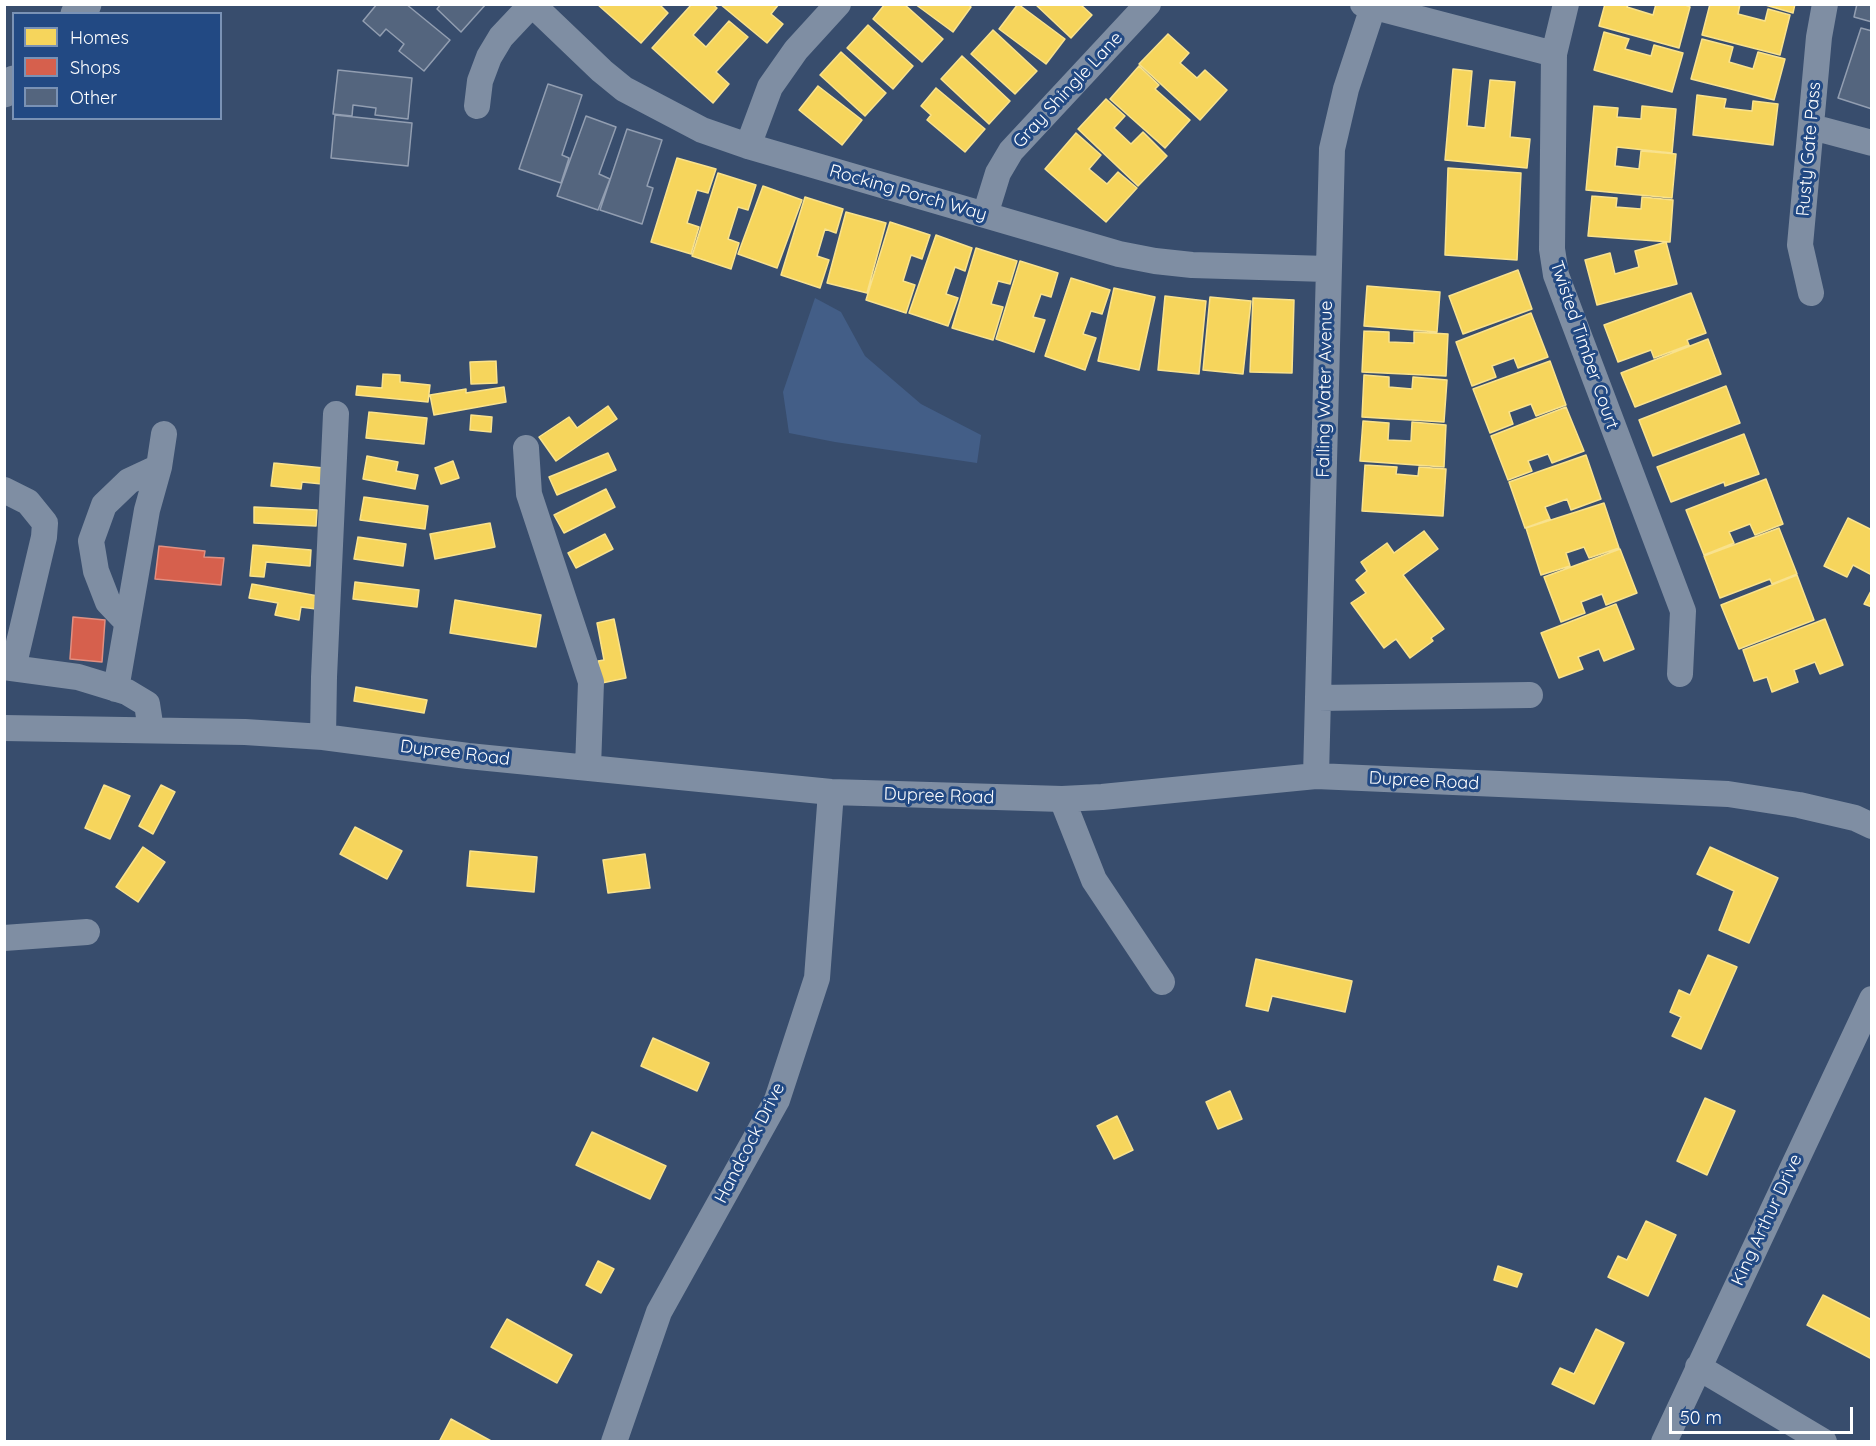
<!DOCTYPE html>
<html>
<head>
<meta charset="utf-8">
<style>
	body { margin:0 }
	#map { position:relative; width:1876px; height:1446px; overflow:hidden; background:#384d6d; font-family:Quicksand,sans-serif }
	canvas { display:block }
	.frame { position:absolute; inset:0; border:6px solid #fff; pointer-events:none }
	.legend { position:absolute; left:12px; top:12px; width:210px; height:108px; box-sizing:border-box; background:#224983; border:2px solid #7a92b5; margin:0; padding:8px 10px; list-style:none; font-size:18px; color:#fff }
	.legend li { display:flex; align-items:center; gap:12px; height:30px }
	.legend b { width:30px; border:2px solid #7a92b5 }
	.scale { position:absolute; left:1669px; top:1407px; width:184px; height:27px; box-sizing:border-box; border:3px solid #fff; border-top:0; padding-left:8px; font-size:18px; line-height:21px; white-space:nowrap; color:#fff; -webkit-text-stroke:4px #224983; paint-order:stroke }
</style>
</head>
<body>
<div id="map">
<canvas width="1876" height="1446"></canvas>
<div class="frame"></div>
<ul class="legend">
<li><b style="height:16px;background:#f6d55c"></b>Homes</li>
<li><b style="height:16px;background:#d6604d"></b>Shops</li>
<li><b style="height:16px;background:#54657e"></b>Other</li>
</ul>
<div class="scale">50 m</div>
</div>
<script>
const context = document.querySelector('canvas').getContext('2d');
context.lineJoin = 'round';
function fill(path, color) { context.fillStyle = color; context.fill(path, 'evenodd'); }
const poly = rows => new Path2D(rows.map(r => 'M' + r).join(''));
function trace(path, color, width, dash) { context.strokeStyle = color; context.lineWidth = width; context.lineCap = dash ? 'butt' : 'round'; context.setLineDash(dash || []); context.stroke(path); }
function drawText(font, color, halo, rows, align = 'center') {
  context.font = font + ' Quicksand,sans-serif'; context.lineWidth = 6; context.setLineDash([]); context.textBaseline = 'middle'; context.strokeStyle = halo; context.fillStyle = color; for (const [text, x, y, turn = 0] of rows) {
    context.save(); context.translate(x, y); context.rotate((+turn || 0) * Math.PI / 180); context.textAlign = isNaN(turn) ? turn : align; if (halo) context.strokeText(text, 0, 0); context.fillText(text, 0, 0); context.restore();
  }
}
const water = poly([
	[815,298,841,312,865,356,921,404,981,435,977,463,835,442,789,433,783,392]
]);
const homes = poly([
	[597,4,659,4,668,13,641,43,597,4],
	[692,4,712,4,717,8,693,35,706,47,729,21,748,37,716,72,729,84,713,103,652,48,692,4],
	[720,4,779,4,771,14,783,24,767,43,720,4],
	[885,4,904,4,943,39,922,62,873,19,885,4],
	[915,4,968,4,971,7,953,32,915,4],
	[1018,4,1065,39,1046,64,999,29,1018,4],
	[1035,4,1080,4,1092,15,1071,38,1035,4],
	[1605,4,1628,4,1627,7,1653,15,1656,4,1683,4,1690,7,1679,48,1599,26,1605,4],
	[1710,4,1740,4,1738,14,1765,21,1768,9,1790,15,1780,55,1702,35,1710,4],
	[1762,4,1795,4,1793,13,1762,4],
	[868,25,913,66,893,89,847,48,868,25],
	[993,30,1037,71,1015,94,971,54,993,30],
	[1604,32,1629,39,1625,49,1651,56,1654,45,1683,53,1672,92,1594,70,1604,32],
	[1168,34,1189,53,1180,63,1197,78,1205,70,1227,90,1200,120,1139,64,1168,34],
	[1702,39,1733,47,1729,62,1753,69,1758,52,1785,59,1774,100,1691,79,1702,39],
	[841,52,886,93,865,116,820,75,841,52],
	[962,56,1010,101,989,124,941,79,962,56],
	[1139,66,1159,85,1155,89,1190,120,1165,148,1110,99,1139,66],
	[1453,69,1472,71,1467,126,1485,128,1490,80,1515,82,1510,137,1530,139,1527,168,1445,160,1453,69],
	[818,86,862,120,842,145,799,110,818,86],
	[936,88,985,129,965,152,927,120,931,115,921,106,936,88],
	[1697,95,1726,99,1724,108,1752,111,1753,101,1778,104,1773,145,1693,135,1697,95],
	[1106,99,1125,116,1114,128,1131,144,1143,132,1167,156,1138,186,1078,129,1106,99],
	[1594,106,1618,108,1617,117,1641,119,1642,106,1676,109,1672,153,1617,147,1615,166,1639,169,1641,151,1676,154,1672,198,1586,190,1594,106],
	[1076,133,1101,155,1089,169,1107,184,1118,172,1137,188,1106,222,1045,169,1076,133],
	[677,158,716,169,708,193,697,190,687,223,699,227,691,254,651,242,677,158],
	[1448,168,1521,173,1517,260,1445,255,1448,168],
	[718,173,756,185,748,210,738,207,728,239,739,243,731,269,692,256,718,173],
	[763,186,802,200,777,268,738,254,763,186],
	[1592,196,1617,198,1616,207,1641,209,1642,197,1673,200,1670,242,1588,236,1592,196],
	[805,197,843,209,836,233,825,229,817,256,829,260,820,288,781,275,805,197],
	[846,212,886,223,867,293,827,283,846,212],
	[890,222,930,235,922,259,911,255,903,281,915,285,906,313,866,300,890,222],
	[936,235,972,248,965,271,955,267,946,294,958,298,948,326,909,313,936,235],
	[1666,242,1677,284,1597,305,1585,260,1610,253,1615,274,1639,267,1635,251,1666,242],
	[976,248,1017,261,1010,284,998,281,991,304,1003,307,993,340,952,328,976,248],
	[1020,261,1058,273,1051,297,1041,294,1033,317,1045,320,1034,352,996,339,1020,261],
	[1518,270,1532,309,1463,334,1449,296,1518,270],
	[1071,278,1110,290,1102,314,1091,311,1083,334,1096,338,1085,370,1045,356,1071,278],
	[1367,286,1440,292,1437,332,1364,326,1367,286],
	[1114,288,1155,297,1139,370,1098,361,1114,288],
	[1691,293,1706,333,1687,340,1689,345,1654,358,1651,350,1618,362,1604,325,1691,293],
	[1165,296,1206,301,1199,374,1158,370,1165,296],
	[1210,297,1251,301,1243,374,1203,370,1210,297],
	[1253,298,1294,300,1292,373,1250,372,1253,298],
	[1531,313,1548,357,1518,368,1514,358,1492,366,1496,377,1472,386,1456,342,1531,313],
	[1364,331,1389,332,1389,342,1414,343,1414,332,1448,334,1446,376,1362,372,1364,331],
	[1708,339,1721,374,1635,407,1621,373,1708,339],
	[496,361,497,383,471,384,470,362,496,361],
	[1550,361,1566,405,1536,416,1531,404,1509,412,1513,424,1490,433,1473,389,1550,361],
	[383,374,400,375,400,382,430,385,428,402,356,395,357,386,382,388,383,374],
	[1364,375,1389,377,1389,387,1412,389,1413,377,1447,380,1444,422,1362,417,1364,375],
	[1726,386,1740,423,1653,456,1639,420,1726,386],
	[504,387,506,402,434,415,430,395,466,389,466,393,504,387],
	[608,406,617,419,556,461,539,437,569,417,577,428,608,406],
	[1566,407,1584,451,1552,463,1548,454,1528,461,1532,471,1508,480,1491,436,1566,407],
	[369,412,427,418,424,444,366,438,369,412],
	[471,415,492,417,491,432,470,430,471,415],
	[1363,421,1389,423,1388,440,1411,441,1412,422,1446,425,1444,467,1360,461,1363,421],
	[1744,434,1759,474,1725,486,1724,482,1671,502,1657,467,1744,434],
	[608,453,616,470,557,495,549,477,608,453],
	[1586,455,1601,499,1571,510,1567,499,1545,507,1550,519,1525,528,1509,482,1586,455],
	[367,456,398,462,396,471,418,475,415,489,363,479,367,456],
	[453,461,459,478,441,484,435,468,453,461],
	[274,463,324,468,322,484,302,482,301,489,271,486,274,463],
	[1365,465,1397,467,1396,474,1418,476,1419,467,1446,469,1443,516,1362,511,1365,465],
	[1766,479,1783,524,1755,535,1750,524,1729,532,1734,543,1704,555,1686,510,1766,479],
	[606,489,615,507,564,533,554,515,606,489],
	[364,497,428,506,425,529,360,520,364,497],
	[1604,503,1619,548,1589,558,1584,547,1566,553,1570,566,1541,575,1526,528,1604,503],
	[254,507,317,510,316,526,254,523,254,507],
	[1848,518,1872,530,1872,575,1853,565,1847,577,1824,566,1848,518],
	[490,523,495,547,435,559,430,534,490,523],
	[1779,528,1797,574,1772,584,1770,579,1720,598,1704,556,1779,528],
	[1424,531,1438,549,1403,575,1444,629,1431,638,1433,641,1410,658,1396,639,1384,648,1351,603,1366,593,1356,580,1367,571,1361,562,1387,543,1394,553,1424,531],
	[605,534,613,549,576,568,568,553,605,534],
	[358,537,406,544,403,566,354,559,358,537],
	[253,545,311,550,310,566,266,562,264,577,250,576,253,545],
	[1620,549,1637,593,1606,605,1602,594,1581,602,1585,613,1561,622,1544,577,1620,549],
	[1797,575,1814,620,1739,649,1721,605,1797,575],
	[355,582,419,590,417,607,353,599,355,582],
	[252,584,318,596,316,609,301,607,299,620,275,615,278,603,249,598,252,584],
	[1872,589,1872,607,1864,604,1872,589],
	[455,600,541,615,536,647,450,633,455,600],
	[1616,604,1634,649,1604,661,1599,649,1578,657,1583,669,1559,678,1541,633,1616,604],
	[614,619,626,678,602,683,598,661,604,660,597,623,614,619],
	[1825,619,1843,665,1820,674,1815,662,1794,670,1798,682,1772,692,1767,677,1754,681,1743,650,1825,619],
	[356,687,427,700,424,713,354,701,356,687],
	[104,785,130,796,110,839,85,828,104,785],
	[161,785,175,792,153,834,139,826,161,785],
	[355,827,402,851,387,879,340,854,355,827],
	[143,847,165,862,138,902,116,887,143,847],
	[1710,847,1778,878,1749,943,1719,930,1734,891,1697,874,1710,847],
	[470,851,537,857,534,892,467,886,470,851],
	[645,854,650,888,608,893,603,860,645,854],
	[1708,955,1737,967,1701,1049,1672,1036,1681,1017,1670,1012,1679,990,1690,995,1708,955],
	[1256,959,1352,981,1345,1012,1272,996,1268,1011,1246,1006,1256,959],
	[653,1038,709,1063,697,1091,641,1066,653,1038],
	[1230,1091,1242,1119,1218,1129,1206,1102,1230,1091],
	[1705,1098,1735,1111,1707,1175,1677,1161,1705,1098],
	[1117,1116,1133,1150,1114,1159,1097,1126,1117,1116],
	[592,1132,666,1166,650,1199,576,1165,592,1132],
	[1646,1221,1676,1235,1648,1296,1608,1277,1618,1256,1627,1260,1646,1221],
	[598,1261,614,1269,601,1293,586,1285,598,1261],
	[1498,1266,1522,1274,1517,1287,1494,1280,1498,1266],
	[1823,1295,1872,1320,1872,1355,1870,1358,1807,1325,1823,1295],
	[507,1319,572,1355,557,1383,491,1347,507,1319],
	[1596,1329,1624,1343,1594,1404,1552,1384,1560,1368,1574,1374,1596,1329],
	[451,1419,493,1442,439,1442,451,1419]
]);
const shops = poly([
	[159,546,205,551,204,557,224,558,221,585,155,579,159,546],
	[73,617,105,620,102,662,70,659,73,617]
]);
const building = poly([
	[377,4,406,4,450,40,424,71,399,51,404,44,386,29,380,36,363,21,377,4],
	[441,4,486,4,461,32,437,9,441,4],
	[1857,4,1872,4,1872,22,1854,17,1857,4],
	[1861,28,1872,31,1872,109,1838,98,1861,28],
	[338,70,412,78,408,119,375,115,376,108,353,105,352,116,333,114,338,70],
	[548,84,582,95,562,155,569,158,561,183,519,169,548,84],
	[335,115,412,123,408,166,331,158,335,115],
	[586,116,616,127,599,174,610,179,598,210,557,196,586,116],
	[627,129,662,140,647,186,653,188,642,224,600,210,627,129]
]);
const minor = poly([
	[532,4,602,71,624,89,702,130,748,146,1119,254,1155,261,1192,265,1327,269],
	[1363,4,1554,54],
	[1566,4,1554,54,1552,249,1556,275,1683,611,1680,674],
	[477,106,480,81,489,57,501,37,532,4],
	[1812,127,1872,143],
	[748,146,770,87,796,50,838,4],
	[985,215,998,173,1011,151,1148,4],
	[1811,293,1800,245,1819,37,1825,4],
	[526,448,529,494,591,682,588,768],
	[4,490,28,502,45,523,44,537,13,668],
	[127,622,108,602,96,571,91,541,104,505,129,481,159,467],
	[4,667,78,677,127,692,147,704,151,730],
	[116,689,147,510,159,467,164,434],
	[1318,698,1530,695],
	[4,728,245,732,323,737,468,756,831,792,1062,799,1102,797,1316,776,1728,794,1799,805,1855,818,1872,826],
	[323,737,324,677,336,414],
	[1316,776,1332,149,1346,89,1373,7],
	[1062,799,1094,880,1162,982],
	[4,938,87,932],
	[1698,1367,1824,1442],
	[614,1442,659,1312,777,1100,817,978,831,792],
	[1664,1442,1872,999]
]);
const highway = poly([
	[77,14,85,4],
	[4,91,14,82]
]);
const streetNames = [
	["Gray Shingle Lane",1068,90,-47],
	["Rusty Gate Pass",1809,149,-85],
	["Rocking Porch Way",908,193,16],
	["Twisted Timber Court",1584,345,71],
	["Falling Water Avenue",1325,389,-89],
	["Dupree Road",455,753,7],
	["Dupree Road",1424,781,3],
	["Dupree Road",939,796,2],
	["Handcock Drive",750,1143,-63],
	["King Arthur Drive",1767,1220,-65]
];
fill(water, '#435e87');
fill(homes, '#f6d55c');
trace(homes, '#f9e28d', 1.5);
fill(shops, '#d6604d');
trace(shops, '#e29082', 1.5);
fill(building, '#54657e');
trace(building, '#929eb1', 1.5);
trace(minor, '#7f8ea3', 26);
trace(highway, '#7f8ea3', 33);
drawText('18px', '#fff', '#224983', streetNames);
</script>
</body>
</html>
